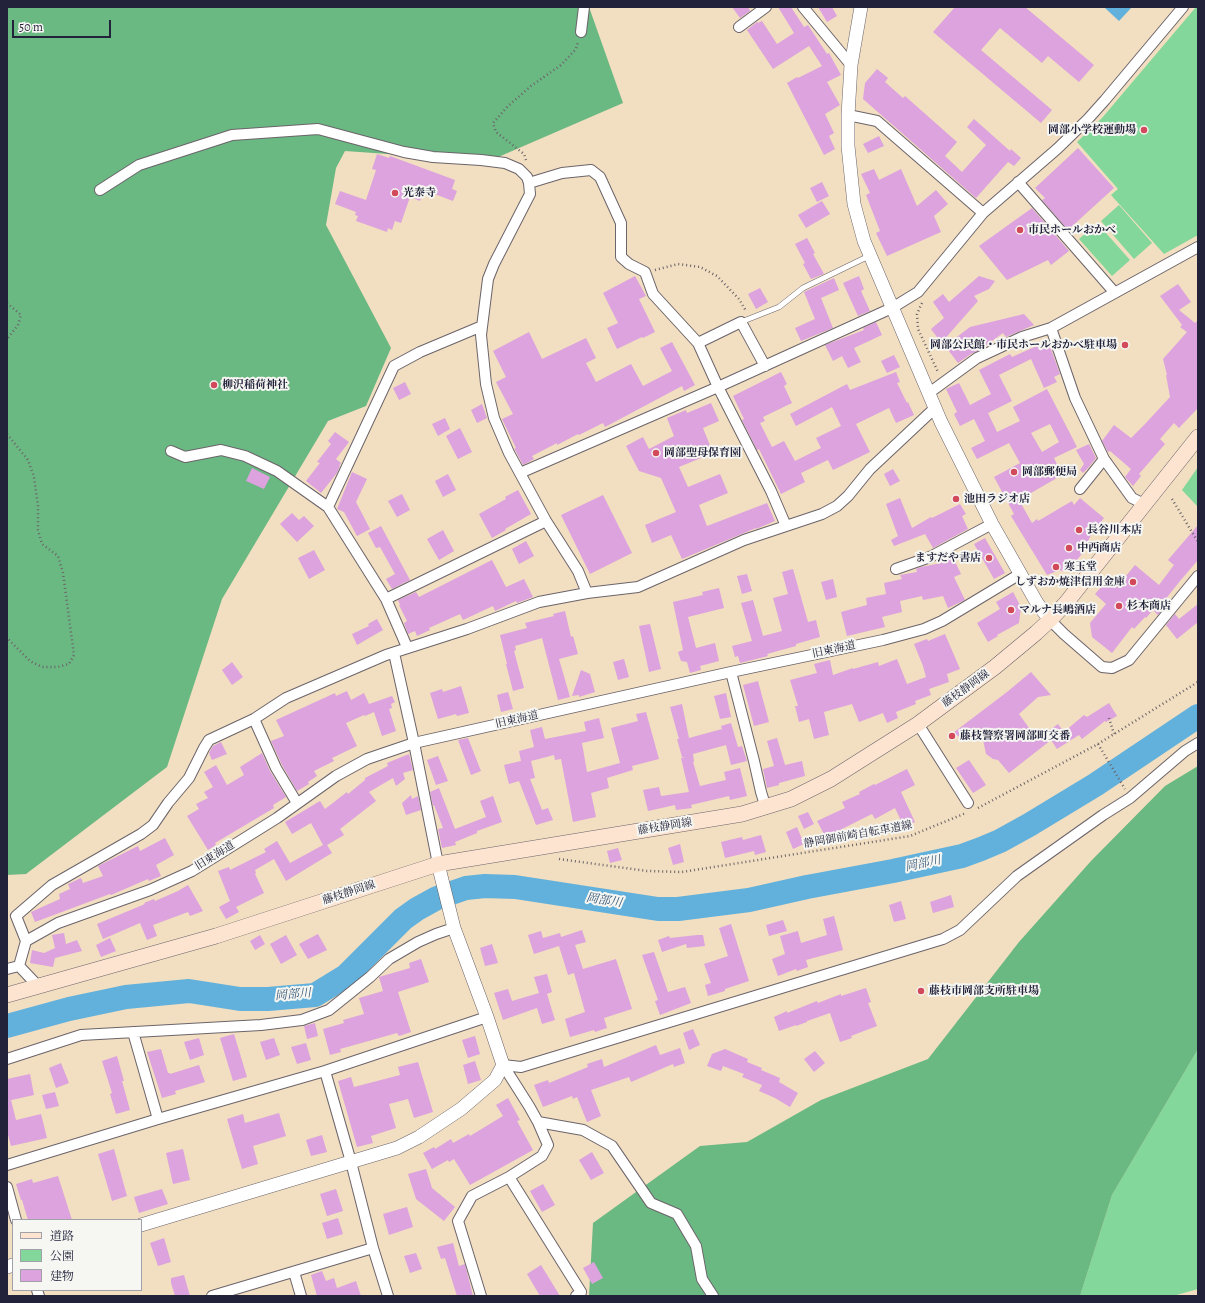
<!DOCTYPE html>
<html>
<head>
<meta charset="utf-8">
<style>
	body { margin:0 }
	#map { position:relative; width:1205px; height:1303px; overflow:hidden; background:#f2dec0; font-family:Alegreya,"Noto Serif JP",serif }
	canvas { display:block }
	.frame { position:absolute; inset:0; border:8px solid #22223b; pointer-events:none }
	.legend { position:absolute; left:12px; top:1219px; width:130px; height:72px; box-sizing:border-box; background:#f6f6f2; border:1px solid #a1a1a9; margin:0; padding:5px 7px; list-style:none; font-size:12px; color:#22223b }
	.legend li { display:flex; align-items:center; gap:8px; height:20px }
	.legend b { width:20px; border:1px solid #a1a1a9 }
	.scale { position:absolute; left:12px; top:20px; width:99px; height:18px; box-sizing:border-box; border:2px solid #22223b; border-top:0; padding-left:5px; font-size:12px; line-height:14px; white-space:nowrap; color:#22223b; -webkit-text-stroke:3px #f6f6f2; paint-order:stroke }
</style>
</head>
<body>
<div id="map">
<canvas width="1205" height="1303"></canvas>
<div class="frame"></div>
<ul class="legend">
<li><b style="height:5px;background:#fde4d1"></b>道路</li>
<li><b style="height:11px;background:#83d79a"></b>公園</li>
<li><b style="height:11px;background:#dca3de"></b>建物</li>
</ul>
<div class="scale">50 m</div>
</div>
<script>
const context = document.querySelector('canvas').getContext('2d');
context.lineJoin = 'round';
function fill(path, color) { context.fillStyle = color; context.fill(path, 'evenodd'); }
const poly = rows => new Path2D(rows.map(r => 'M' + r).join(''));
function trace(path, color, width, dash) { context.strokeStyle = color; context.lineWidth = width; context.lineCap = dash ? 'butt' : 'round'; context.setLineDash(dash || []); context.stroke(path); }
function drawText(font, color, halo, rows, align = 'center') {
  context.font = font + ' Alegreya,"Noto Serif JP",serif'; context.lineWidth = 4; context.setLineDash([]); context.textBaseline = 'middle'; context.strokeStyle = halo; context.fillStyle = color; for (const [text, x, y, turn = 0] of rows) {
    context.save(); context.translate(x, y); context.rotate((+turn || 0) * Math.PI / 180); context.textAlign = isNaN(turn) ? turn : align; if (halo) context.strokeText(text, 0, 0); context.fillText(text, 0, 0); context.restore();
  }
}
const green = poly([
	[1196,7,1198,7,1198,235,1164,254,1111,195,1118,189,1077,142,1102,118],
	[1119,205,1152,243,1134,259,1101,221],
	[1097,223,1130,260,1112,276,1079,239],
	[1198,467,1198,507,1182,490],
	[1198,1049,1198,1289,1173,1296,1080,1296,1112,1195]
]);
const forest = poly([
	[7,7,589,7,623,103,489,161,345,151,336,168,326,225,391,348,366,406,328,421,222,599,167,767,26,874,7,875],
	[1198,766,1198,1049,1112,1195,1080,1296,589,1296,593,1223,700,1146,747,1142,821,1100,928,1059,1019,942,1091,861,1165,786]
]);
const water = poly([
	[1106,7,1132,7,1119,21,1105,8]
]);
const river = poly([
	[7,1026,69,1009,126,997,189,991,240,999,268,999,315,995,346,976,403,919,417,909,437,898,466,888,485,886,515,887,658,909,678,909,749,900,807,887,893,871,962,856,981,849,1000,841,1029,825,1095,785,1198,716]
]);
const building = poly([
	[732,7,748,7,750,11,740,18],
	[778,7,791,7,804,27,808,25,827,54,829,53,841,75,827,82,840,105,825,114,834,133,829,136,835,149,824,155,787,83,797,77,798,78,822,66,809,46,773,69,747,30,757,22,758,23,762,21,777,44,794,33],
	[818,7,832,7,837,16,827,22],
	[955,7,1025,7,1094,65,1079,82,1048,56,1042,63,1000,28,981,50,1052,110,1041,123,933,32],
	[877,69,888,78,885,82,903,98,905,96,957,142,945,156,962,172,986,145,967,127,974,119,1010,151,1011,149,1021,158,1014,166,1008,162,976,198,863,99,865,83],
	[879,136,884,146,868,153,863,144],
	[1078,148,1114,188,1068,230,1042,200,1045,198,1035,188],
	[377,154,389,158,390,156,455,180,452,189,457,191,453,201,424,190,420,201,410,197,401,223,395,221,392,230,388,228,387,232,356,221,358,216,355,215,356,212,335,204,340,191,366,200,376,170,372,169],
	[874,169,879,180,901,169,917,206,936,190,948,204,934,216,941,232,887,256,876,233,880,231,866,195,870,193,861,174],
	[822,182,829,196,817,202,810,188],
	[822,201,830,214,806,228,798,215],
	[1032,208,1069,251,1051,265,1048,260,1007,280,979,246],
	[807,238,815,253,813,254,824,274,811,279,803,264,805,263,795,244],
	[635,276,646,296,639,299,655,332,643,338,642,337,617,349,607,328,618,323,603,293],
	[859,276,864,289,861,291,870,311,858,316,843,283],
	[979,276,995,281,989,289,974,296,978,301,942,342,941,340,940,341,931,329,944,318,933,302,943,294,949,302],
	[834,278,839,290,821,298,833,328,801,341,795,328,815,319,804,292],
	[1178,284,1191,302,1179,310,1195,323,1198,320,1198,408,1179,428,1174,423,1160,439,1165,444,1139,474,1141,476,1133,486,1125,477,1131,469,1110,451,1108,452,1102,441,1114,425,1131,438,1145,424,1170,397,1166,375,1167,375,1163,359,1187,332,1180,327,1182,325,1160,296],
	[760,288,768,302,756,309,748,294],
	[1024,314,1034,325,1006,337,1003,333,981,349,971,354,958,363,945,346,970,327],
	[876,322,882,335,854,348,861,362,848,368,842,356,833,361,825,345,864,330,863,328],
	[529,332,542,359,586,338,596,358,586,363,596,382,631,364,643,386,672,371,660,348,672,342,695,385,684,391,682,386,605,427,603,423,579,435,578,434,557,445,557,443,532,456,534,459,523,465,515,450,514,449,516,448,502,419,513,414,496,382,506,377,493,351],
	[1048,341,1060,374,1054,377,1057,382,1044,388,1031,359,999,375,1012,401,988,413,997,432,1020,421,1013,407,1047,389,1077,447,1054,458,1062,475,1019,500,1032,523,1037,519,1038,521,1072,501,1074,505,1080,498,1104,518,1092,533,1081,555,1076,561,1074,559,1064,572,1060,570,1047,575,1011,516,1014,514,994,477,1020,463,1009,443,977,459,971,448,985,441,974,419,960,426,954,414,957,412,946,389,959,383,970,405,991,394,979,370,1010,354,1012,357],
	[1050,424,1059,442,1042,452,1031,433],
	[894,355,900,367,887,373,881,361],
	[781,372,787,384,784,386,792,403,763,417,765,421,760,423,772,447,784,441,795,461,821,448,816,438,841,426,832,407,796,426,790,414,847,384,850,390,896,372,900,382,897,383,907,403,908,402,914,415,896,423,889,408,856,424,870,452,833,470,828,460,801,473,805,482,781,494,759,449,757,450,742,420,744,419,733,396],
	[405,382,411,394,399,400,393,388],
	[711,403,719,421,703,428,713,453,679,467,688,487,720,474,728,493,699,505,707,526,767,503,775,521,756,529,756,528,682,559,671,535,652,543,645,525,676,512,661,478,639,471,626,446,643,437,649,449,674,436,667,418,686,410,687,413],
	[482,404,487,418,477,423,471,410],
	[445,418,450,429,438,436,432,424],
	[460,428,472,452,458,459,446,436],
	[335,432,349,442,336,459,341,463,339,466,340,466,337,473,321,493,306,481,320,463,317,462,331,444,328,441],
	[1089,444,1096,458,1088,468,1083,473,1080,470,1084,464,1076,450],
	[252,468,270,477,264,489,246,481],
	[893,469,900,481,890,486,884,474],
	[352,472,367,479,356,502,370,529,357,536,344,512,337,509],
	[448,474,456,490,443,497,435,481],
	[518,490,531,514,505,529,506,530,492,538,479,514,506,499,505,497],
	[402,494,410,510,397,517,388,501],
	[603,495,632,553,590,574,561,515],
	[900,498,912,528,931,517,932,518,960,504,966,514,962,516,968,529,933,548,925,534,894,546,891,540,898,536,886,504],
	[292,513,299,520,304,516,314,526,297,542,280,524],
	[1198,525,1198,560,1180,581,1164,601,1167,604,1158,615,1153,610,1146,618,1145,617,1134,629,1132,627,1112,653,1092,637,1090,623,1106,604,1095,594,1104,584,1108,587,1112,583,1117,587,1135,565,1159,585,1174,565,1168,560],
	[381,526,410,580,392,589,386,579,395,574,380,547,376,548,368,533],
	[443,530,454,551,439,560,427,539],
	[985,538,1005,573,994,579,974,544],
	[526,541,534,556,519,564,512,549],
	[314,550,325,570,309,579,298,558],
	[951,553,961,574,954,577,965,600,948,608,943,596,923,600,922,596,900,601,902,612,882,617,885,627,847,636,841,612,867,605,866,598,886,594,884,583,902,579,900,575,917,572,916,569,921,567,941,563,940,559],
	[492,560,506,587,524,579,533,597,517,603,516,601,495,611,493,606,463,620,460,614,429,628,430,630,417,636,415,631,408,634,404,623,407,621,399,605,400,605,398,600,416,592,419,597],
	[793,569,808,622,816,620,820,637,796,644,796,646,767,654,768,656,740,663,738,656,735,657,732,646,752,641,741,603,753,600,763,636,782,631,773,598,788,594,782,572],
	[747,574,752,591,742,594,737,576],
	[833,579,837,597,826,600,821,582],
	[719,588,724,608,688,617,696,648,715,643,719,661,700,666,701,670,690,673,687,662,681,661,678,652,683,650,673,602,703,595,702,592],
	[1013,592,1021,607,1019,623,997,635,998,636,988,642,977,623,1000,609,996,602],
	[1198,604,1198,622,1177,639,1166,625,1175,614,1179,619],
	[565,611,571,637,573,636,578,654,559,659,570,697,558,700,542,638,515,646,516,650,514,651,524,688,513,691,506,664,507,664,500,635,527,628,525,623,554,616,553,614],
	[377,619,383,630,357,645,352,634,369,626,368,624],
	[650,624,661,669,649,672,639,626],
	[945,634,960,669,947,674,949,682,929,689,931,695,915,701,916,704,896,712,898,718,887,723,883,713,859,722,852,704,824,712,829,735,814,739,809,719,799,722,795,706,798,706,790,680,817,673,814,664,830,660,833,675,853,668,853,669,878,662,879,666,897,659,907,684,926,677,923,666,914,644,927,639,928,641],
	[624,659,629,677,618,680,613,662],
	[232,662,243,677,232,685,222,670],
	[581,670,590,674,595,692,579,697,579,695,572,696],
	[1031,672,1051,695,1038,697,1019,714,1037,739,1058,724,1064,732,1084,715,1087,717,1109,703,1117,716,1106,722,1105,721,1082,739,1079,735,1057,749,1051,740,1009,773,998,760,993,759,986,754,981,730,966,741,953,733,1007,692],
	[758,681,769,722,754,726,743,685],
	[461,686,469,713,457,716,456,714,438,719,430,693,442,689,443,692],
	[347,691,351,700,364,693,369,704,392,696,395,702,391,704,392,708,389,709,396,731,382,736,374,712,365,716,364,715,346,723,357,746,332,758,334,761,314,771,317,776,308,782,309,784,297,791,282,765,271,741,284,736,276,720,335,693,336,696],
	[508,692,513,709,501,712,497,695],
	[726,693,731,717,720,719,714,696],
	[682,704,689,738,722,729,721,726,731,723,738,747,742,746,747,761,731,765,726,745,693,754,694,762,693,762,700,786,726,780,724,772,740,768,747,796,730,800,729,796,691,805,692,808,676,810,675,805,648,811,643,790,659,787,661,796,689,792,681,758,685,757,682,757,677,739,679,739,670,707],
	[646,712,659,759,632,766,633,770,607,778,609,788,591,793,596,817,573,822,561,759,555,760,554,755,531,761,535,778,530,779,542,810,548,808,553,820,536,825,519,781,509,784,504,765,521,761,519,751,534,747,530,730,542,727,545,739,586,731,584,722,599,718,604,738,582,743,587,772,620,763,611,728,638,721,636,714],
	[468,738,481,771,471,775,458,740],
	[777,738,785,765,802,761,805,776,779,783,779,785,767,788,763,769,774,766,767,741],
	[221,742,227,754,212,760,209,753,213,746],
	[262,753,270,771,286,797,273,805,274,808,215,843,216,845,208,850,187,816,199,809,196,804,208,798,204,792,213,787,204,772,216,765,227,785,244,775,240,767],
	[409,754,413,770,403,773,405,779,396,786,393,778,369,792,376,801,340,829,344,835,327,845,332,853,286,881,274,859,255,870,256,873,255,874,264,893,236,907,239,912,226,919,219,907,230,901,218,871,229,867,230,870,266,852,264,849,277,841,290,863,323,845,311,823,292,834,285,822,320,801,325,809,347,792,348,794,365,780,365,778,388,766,387,763],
	[438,756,448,781,436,785,427,760],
	[969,760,986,785,973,793,956,768],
	[907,769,915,785,901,792,915,822,904,827,895,808,875,819,872,814,836,832,838,837,828,842,817,821,845,808,842,802,860,794,859,792,874,784,875,785],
	[439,788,455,829,486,817,480,801,493,796,502,822,477,831,477,833,455,842,456,845,442,848,438,829,443,828,434,805,433,806,430,792],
	[411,795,412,799,418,796,421,810,406,815,402,803],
	[808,812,814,824,804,829,798,816],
	[797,827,804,844,793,849,786,832],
	[761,835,766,852,755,855,754,851,725,858,721,842,742,837,743,840],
	[165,838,174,855,156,865,161,876,149,881,148,879,111,895,110,894,35,922,31,912,60,899,59,894,70,889,68,884,81,878,83,883,103,876,98,866,138,846,140,851],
	[680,844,684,862,673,865,668,848],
	[618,848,622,860,610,863,607,851],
	[188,885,203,911,190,916,188,912,153,925,157,936,147,940,140,923,103,939,97,924,145,904,144,903,154,899,155,901,178,891],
	[951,895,954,907,933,913,930,902],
	[901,901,906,919,894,922,889,905],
	[834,916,843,950,806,960,808,967,797,971,796,969,778,976,772,959,785,954,780,936,798,931,801,943,827,935,823,919],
	[783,920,787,931,769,936,766,925],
	[731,924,749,981,725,989,725,991,708,996,705,985,711,983,704,964,728,956,719,928],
	[582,930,586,942,575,945,583,969,616,959,632,1009,604,1018,607,1028,595,1032,594,1030,570,1037,565,1019,585,1012,574,973,568,975,559,946,534,954,528,935,541,931,543,938,560,933,561,937],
	[64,933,66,944,77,940,82,951,55,958,53,967,30,963,32,950,44,953,55,948,52,935],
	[318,934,327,950,308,959,299,944],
	[260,935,265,944,255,950,250,941],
	[286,935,297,955,281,964,270,944],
	[697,935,703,935,705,946,687,948,686,944,662,952,658,940,669,936,670,938],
	[110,938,116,951,101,957,96,945],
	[492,944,498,963,485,966,480,948],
	[654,952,668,992,685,987,691,1003,660,1015,655,1001,658,1000,642,955],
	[421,959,429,982,398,992,411,1032,399,1036,397,1033,340,1049,341,1052,330,1055,323,1029,344,1023,343,1020,364,1014,359,998,383,991,379,977,410,968,409,963],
	[547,974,552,992,547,994,555,1020,542,1024,537,1008,503,1020,494,993,508,989,512,1001,539,993,534,977],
	[866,988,871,1002,868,1003,877,1026,851,1036,852,1038,840,1042,830,1013,807,1021,807,1022,796,1026,796,1025,779,1031,774,1017,787,1011,787,1013,817,1001,818,1003,841,994,841,996],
	[315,1023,318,1036,307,1039,304,1026],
	[693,1029,700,1045,689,1050,683,1033],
	[234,1034,247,1077,233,1081,220,1038],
	[475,1036,480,1054,468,1058,462,1040],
	[199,1038,204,1055,190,1060,184,1042],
	[274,1038,280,1055,266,1060,260,1042],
	[306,1043,311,1060,297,1064,291,1047],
	[656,1045,660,1055,680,1048,685,1063,674,1067,673,1064,631,1082,629,1077,591,1090,601,1116,587,1122,577,1097,573,1099,572,1096,543,1107,534,1085,548,1080,549,1083,588,1067,587,1064,602,1059,604,1067],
	[161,1049,168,1073,170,1073,170,1074,199,1065,205,1082,175,1091,176,1094,162,1098,147,1052],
	[725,1049,748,1059,747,1062,762,1068,761,1070,780,1078,779,1082,798,1093,790,1107,775,1098,759,1091,762,1085,742,1077,744,1074,723,1066,721,1071,707,1066,712,1054],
	[815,1051,825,1063,814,1072,804,1059],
	[117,1056,124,1081,122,1081,130,1110,116,1114,110,1094,112,1093,102,1061],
	[475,1061,481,1080,468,1084,463,1065],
	[418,1062,433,1112,414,1118,408,1099,389,1104,396,1128,371,1136,373,1143,357,1147,338,1081,351,1077,354,1087,400,1075,398,1067],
	[61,1063,69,1083,56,1088,49,1068],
	[30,1074,34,1095,7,1101,7,1079],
	[55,1092,59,1106,46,1109,42,1095],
	[508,1098,520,1120,517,1121,533,1150,470,1185,454,1159,449,1162,448,1160,432,1169,423,1153,434,1147,435,1149,451,1139,453,1143,469,1134,470,1136,503,1116,496,1105],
	[11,1100,16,1120,41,1114,47,1138,11,1146,7,1131,7,1101],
	[279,1113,286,1136,253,1146,258,1164,242,1169,227,1119,243,1114,245,1123],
	[322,1135,327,1152,311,1156,306,1140],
	[114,1149,127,1196,112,1201,98,1154],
	[183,1149,190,1180,173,1184,166,1153],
	[592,1152,604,1173,591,1180,579,1160],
	[426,1169,432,1188,455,1207,444,1221,416,1199,408,1174],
	[58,1176,72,1220,28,1220,22,1200,21,1200,16,1184,32,1179,33,1183],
	[543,1184,555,1205,542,1212,530,1191],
	[162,1189,168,1204,139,1213,134,1197],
	[336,1189,343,1211,327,1216,320,1194],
	[407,1207,413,1227,389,1235,383,1214],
	[338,1218,343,1234,327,1239,322,1223],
	[164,1238,171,1262,158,1266,150,1243],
	[453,1243,459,1266,465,1264,473,1296,457,1296,445,1258,441,1259,437,1247],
	[416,1253,422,1269,410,1273,404,1256],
	[594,1262,603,1278,592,1284,583,1268],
	[541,1265,560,1296,540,1296,527,1274],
	[322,1271,326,1281,334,1278,337,1288,356,1281,361,1296,317,1296,311,1275],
	[184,1275,190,1296,175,1296,171,1283,171,1278]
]);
const path = poly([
	[526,160,524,154,496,132,493,123,508,106,531,86,561,65,576,49,578,42],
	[655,270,678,264,700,267,717,276,739,299,746,311],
	[7,303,21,315,18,325,7,339],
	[922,303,917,314,918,329,938,372],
	[7,434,28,460,34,477,38,506,38,530,42,544,58,556,63,573,74,655,69,664,58,667,42,667,30,661,7,638],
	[1172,499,1198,542],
	[1109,718,1114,734],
	[1098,744,1125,789],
	[978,808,1098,744,1198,682],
	[559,859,647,871,682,872,910,836,966,813]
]);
const service = poly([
	[741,322,779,307,803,288,869,256]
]);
const minor = poly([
	[803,7,851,65],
	[739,27,766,7],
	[581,32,584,7],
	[848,115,877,121,983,213],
	[1018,182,1115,293],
	[529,183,562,173,591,170,600,177,621,223,621,257,629,264,645,272,653,294,698,343,718,387,771,491,786,526],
	[100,190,139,165,232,135,318,129,404,152,433,157,481,160,505,163,519,169,527,177,529,183,530,194,494,264,488,279,481,335,486,384,494,418,509,453,546,521,578,571,587,593],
	[1051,328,1075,398,1104,459,1080,489],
	[698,343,741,322,765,366],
	[929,393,977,358,1022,337,1051,328,1198,247],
	[171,451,185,457,221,450,245,456,277,471,328,507],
	[1104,459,1132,498,1144,504],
	[520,473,718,387,892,308,918,292,983,213,1057,149,1088,119,1105,100,1183,7],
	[896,569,930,557,992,524],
	[386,599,546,521],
	[1050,620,1064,634,1102,667,1112,668,1129,660,1198,576],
	[407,647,386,599,328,507,394,366,420,352,482,326],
	[394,653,414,743,438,864],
	[731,672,754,761,761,792,766,808],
	[254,719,276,768,297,803],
	[918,724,968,803],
	[26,941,16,916,52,885,141,834,153,825,168,803,189,778,204,748,209,740,254,719,286,698,386,655,467,629,539,602,587,593,638,587,744,540,822,514,837,506,848,496,870,469,935,408],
	[19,966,38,986],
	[7,969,19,966,26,941,58,923,150,890,192,871,277,818,336,776,367,759,414,743,731,672,883,640,924,629,942,621,1020,574],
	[133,1032,158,1119],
	[7,1059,81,1035,261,1025,302,1020,329,1010,370,977,389,959,418,942,436,934,454,928],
	[503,1065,521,1067,943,939,960,930,1017,876,1103,815,1130,798,1185,751,1198,743],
	[325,1071,351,1162,373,1248,388,1296],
	[538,1122,583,1130,612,1146,651,1203,677,1214,696,1246,702,1279,713,1296],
	[7,1165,158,1119,325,1071,487,1017],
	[509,1177,581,1292,576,1296],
	[7,1187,16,1220],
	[294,1272,301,1296],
	[37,1290,39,1296],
	[212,1296,373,1248],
	[481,1296,458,1221,472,1196,509,1177,542,1156,548,1145,538,1122,529,1106,503,1065]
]);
const tertiary = poly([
	[861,7,851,65,848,115,848,146,854,204,864,241,941,422,992,524,1037,603,1050,620],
	[141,1225,397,1148,419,1137,461,1109,495,1080,503,1065,487,1017,454,928,438,864],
	[7,1267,13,1265]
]);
const secondary = poly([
	[7,995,216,936,438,864,742,814,791,799,831,779,918,724,995,667,1036,633,1050,620,1066,603,1198,437]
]);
const markers = [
	[1144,130,4,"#d1495b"],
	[395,193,4,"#d1495b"],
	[1020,230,4,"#d1495b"],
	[1125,345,4,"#d1495b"],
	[214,385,4,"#d1495b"],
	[656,453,4,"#d1495b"],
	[1014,472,4,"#d1495b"],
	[956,499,4,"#d1495b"],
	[1079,530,4,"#d1495b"],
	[1069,548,4,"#d1495b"],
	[989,558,4,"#d1495b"],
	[1056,567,4,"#d1495b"],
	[1133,582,4,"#d1495b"],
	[1119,606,4,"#d1495b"],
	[1011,610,4,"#d1495b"],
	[952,736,4,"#d1495b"],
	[921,991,4,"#d1495b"]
];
const poiNames = [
	["岡部小学校運動場",1136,130,"right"],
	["光泰寺",403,193],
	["市民ホールおかべ",1028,230],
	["岡部公民館・市民ホールおかべ駐車場",1117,345,"right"],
	["柳沢稲荷神社",222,385],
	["岡部聖母保育園",664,453],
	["岡部郵便局",1022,472],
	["池田ラジオ店",964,499],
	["長谷川本店",1087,530],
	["中西商店",1077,548],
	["ますだや書店",981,558,"right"],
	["寒玉堂",1064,567],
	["しずおか焼津信用金庫",1125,582,"right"],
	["杉本商店",1127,606],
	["マルナ長嶋酒店",1019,610],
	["藤枝警察署岡部町交番",960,736],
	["藤枝市岡部支所駐車場",929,991]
];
const streetNames = [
	["旧東海道",834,650,-12],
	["藤枝静岡線",966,689,-36],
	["旧東海道",517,720,-13],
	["藤枝静岡線",665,827,-9],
	["静岡御前崎自転車道線",858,835,-10],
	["旧東海道",215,856,-32],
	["藤枝静岡線",349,893,-18]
];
const waterNames = [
	["岡部川",923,864,-12],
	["岡部川",604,901,9],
	["岡部川",293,995,-5]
];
fill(green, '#83d79a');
fill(forest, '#6ab882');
fill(water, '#61b1dc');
trace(river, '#61b1dc', 24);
fill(building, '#dca3de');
trace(service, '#6b646a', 6);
trace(minor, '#6b646a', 12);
trace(tertiary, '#6b646a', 14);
trace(secondary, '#6b646a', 16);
trace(path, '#6b646a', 2.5, [1, 3]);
trace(service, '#fff', 5);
trace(minor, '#fff', 10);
trace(tertiary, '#fff', 13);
trace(secondary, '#fde4d1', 15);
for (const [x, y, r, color] of markers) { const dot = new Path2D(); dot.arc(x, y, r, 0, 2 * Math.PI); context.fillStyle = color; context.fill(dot); trace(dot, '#f6f6f2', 1.5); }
drawText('bold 11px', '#22223b', '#f6f6f2', poiNames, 'left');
drawText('11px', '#22223b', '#f6f6f2', streetNames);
drawText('italic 12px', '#3b5b7b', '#f6f6f2', waterNames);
</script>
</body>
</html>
